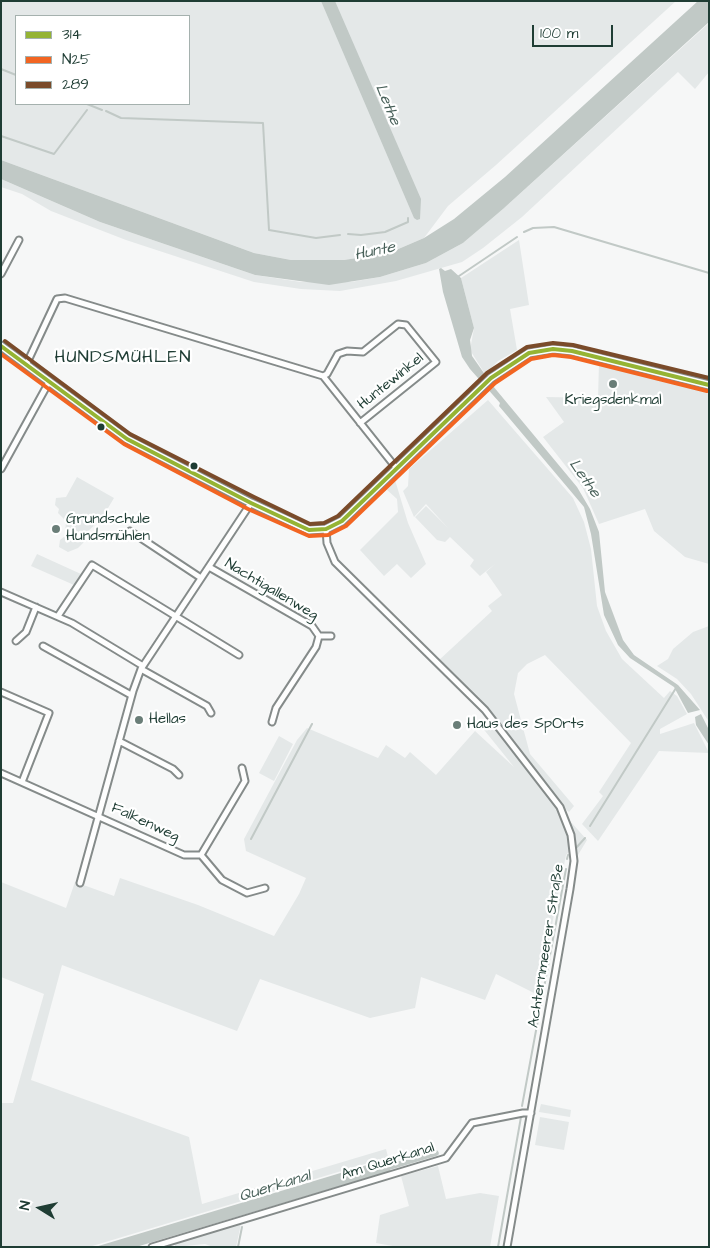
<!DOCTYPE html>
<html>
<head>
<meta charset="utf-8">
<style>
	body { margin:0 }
	#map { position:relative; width:710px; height:1248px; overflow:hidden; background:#f6f7f7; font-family:"Architects Daughter",sans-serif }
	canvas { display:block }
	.frame { position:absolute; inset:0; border:2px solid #1f3d34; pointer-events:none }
	.legend { position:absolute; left:15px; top:15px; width:175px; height:90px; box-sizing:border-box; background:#fff; border:1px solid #a5b1ae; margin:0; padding:6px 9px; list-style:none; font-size:15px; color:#1f3d34 }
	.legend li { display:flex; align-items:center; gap:10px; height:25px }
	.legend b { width:25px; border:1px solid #a5b1ae }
	.north { position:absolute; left:15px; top:1183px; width:50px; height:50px; -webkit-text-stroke:4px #fff; paint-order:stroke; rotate:280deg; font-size:14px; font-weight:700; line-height:20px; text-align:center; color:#1f3d34 }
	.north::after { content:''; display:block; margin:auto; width:18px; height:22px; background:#1f3d34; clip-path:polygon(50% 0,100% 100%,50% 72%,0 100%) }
	.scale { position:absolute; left:532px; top:25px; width:81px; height:22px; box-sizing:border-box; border:2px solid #1f3d34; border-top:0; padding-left:6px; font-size:15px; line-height:18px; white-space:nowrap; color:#1f3d34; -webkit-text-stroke:4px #fff; paint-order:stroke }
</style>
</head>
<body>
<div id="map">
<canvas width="710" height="1248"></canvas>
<div class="frame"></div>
<ul class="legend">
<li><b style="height:6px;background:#95b434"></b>314</li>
<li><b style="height:6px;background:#f26522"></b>N25</li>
<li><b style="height:6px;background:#7a4b2a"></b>289</li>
</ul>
<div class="north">N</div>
<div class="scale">100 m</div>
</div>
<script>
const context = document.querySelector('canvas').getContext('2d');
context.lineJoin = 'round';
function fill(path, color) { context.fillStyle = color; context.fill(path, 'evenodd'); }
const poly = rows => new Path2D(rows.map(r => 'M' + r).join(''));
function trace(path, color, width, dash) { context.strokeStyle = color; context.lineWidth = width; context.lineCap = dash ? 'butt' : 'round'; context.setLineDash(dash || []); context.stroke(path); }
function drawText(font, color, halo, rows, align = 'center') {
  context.font = font + ' "Architects Daughter",sans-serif'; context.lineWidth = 4.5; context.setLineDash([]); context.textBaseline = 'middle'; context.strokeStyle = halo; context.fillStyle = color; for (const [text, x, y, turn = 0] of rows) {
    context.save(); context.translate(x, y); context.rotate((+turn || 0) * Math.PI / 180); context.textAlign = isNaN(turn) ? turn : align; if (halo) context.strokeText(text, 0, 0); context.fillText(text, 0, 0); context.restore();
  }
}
const green = poly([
	[1,1,676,1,496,165,448,206,424,238,389,253,344,260,291,260,254,253,1,160],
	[16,16,189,16,189,104,16,104],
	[709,23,709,72,695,89,678,72,522,217,483,248,462,262,396,281,340,291,301,289,254,282,126,240,51,211,22,194,1,187,1,179,100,222,255,275,301,282,351,282,380,277,426,263,463,243,503,209],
	[519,240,529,305,510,309,517,350,498,361,485,374,470,350,474,328,461,278],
	[599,363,709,391,709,564,685,557,654,531,645,509,599,524,583,488,543,437,564,422,546,397,598,398],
	[488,400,573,498,584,522,591,549,597,606,606,631,622,659,664,698,670,691,677,696,687,714,660,729,660,734,694,723,709,753,659,751,598,841,582,824,603,796,599,792,631,743,545,655,527,664,518,673,514,694,530,754,574,806,569,812,563,807,487,708,438,661,492,611,488,606,502,595,486,572,495,564,480,576,470,566,474,560,450,537,445,542,437,540,415,517,426,506,448,528,426,504,414,517,403,491,408,486,409,469],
	[77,477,114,498,102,518,85,534,86,540,78,548,68,552,59,547,60,540,65,536,66,521,58,513,59,509,55,505,56,498,66,497],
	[395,480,408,523,426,564,411,578,397,564,384,576,360,550,398,512,397,499,386,489],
	[37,554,81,574,74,585,31,566],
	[709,626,709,722,691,694,677,679,657,666,668,659,673,649,693,632],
	[488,720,559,809,568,835,570,851,566,855,538,995,496,974,485,1000,421,977,415,1008,370,1018,260,979,237,1031,62,965,31,1080,189,1137,202,1204,386,1149,388,1157,89,1247,1,1247,1,1103,13,1103,44,994,1,977,1,882,66,908,75,882,114,896,120,878,198,905,274,936,299,894,306,878,246,851,244,839,297,740,307,728,378,758,386,745,405,758,410,752,436,775,475,731,514,767,481,726],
	[279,736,293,744,274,781,259,773],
	[570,821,587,840,578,855,576,853],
	[541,1104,571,1110,570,1117,539,1112],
	[540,1117,569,1122,564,1150,535,1145],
	[438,1166,446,1199,480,1193,499,1196,490,1247,398,1247,376,1243,380,1215,409,1206,401,1176],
	[241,1224,236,1247,213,1247,205,1244,175,1247,175,1242]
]);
const water = poly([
	[321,1,335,1,421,199,420,219,417,220,414,218],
	[698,1,709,1,709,22,503,209,463,243,426,263,380,277,329,285,255,275,100,222,1,179,1,160,254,253,291,260,344,260,389,253,424,238,454,219,505,177],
	[441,268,445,271,451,269,461,278,474,328,470,340,472,356,493,386,577,487,590,509,599,532,605,592,623,640,634,655,678,685,700,710,688,713,674,687,630,658,618,645,604,615,591,534,584,507,499,406,500,403,470,369,462,357,443,292,439,269],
	[701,714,709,730,709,745,696,725,695,717],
	[387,1159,390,1171,136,1247,95,1247]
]);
const stream = poly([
	[1,69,16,75],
	[87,104,102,110],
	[106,111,121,118,263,123,269,230,316,238,340,235],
	[1,136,54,154,87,110],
	[524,232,533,228,554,227,709,273],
	[348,234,361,235,385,232,408,222,408,218],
	[459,276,517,237],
	[590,826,676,688],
	[251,839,312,724],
	[576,848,585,838],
	[567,859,568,855],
	[522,1106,566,869],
	[238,1247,242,1227],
	[498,1247,521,1117]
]);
const canal = poly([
	[383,1169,436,1153]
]);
const street = poly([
	[1,274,19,240],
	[26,365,57,299,65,298,323,376,397,469],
	[323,376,327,374,338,354,347,351,363,352,398,324,406,325,436,362,360,423],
	[1,469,49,382],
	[326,529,327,543,335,562,485,710,560,807,571,835,574,861,570,889,507,1247],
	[130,531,201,578],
	[209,567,312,626,319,636,316,647,276,708,272,722],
	[1,592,72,623,143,666],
	[58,616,92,565,239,655],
	[319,636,331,636],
	[16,641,26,632,36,607],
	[43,646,131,695],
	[141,669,207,706,211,713],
	[1,692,49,713,22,782],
	[119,741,173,769,179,775],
	[1,773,184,855,201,855,245,781,242,768],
	[201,855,222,880,247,893,265,888],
	[80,883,133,691,141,669,251,503],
	[152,1247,446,1158,472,1123,523,1113,531,1113]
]);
const secondary = poly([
	[1,346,127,439,251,503,309,530,326,529,342,521,491,378,529,353,553,349,572,351,709,385]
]);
const bus1 = poly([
	[1,346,127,439,251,503,309,530,326,529,342,521,491,378,529,353,553,349,572,351,709,385]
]);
const bus2 = poly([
	[1,354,124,444,248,509,309,536,328,535,346,526,495,383,531,359,553,355,571,357,707,391]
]);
const bus3 = poly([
	[5,341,130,434,254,497,310,524,324,523,338,516,487,373,527,347,553,343,573,345,709,378]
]);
const markers = [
	[613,384,5,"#6a7e78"],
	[101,427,4.5,"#1f3d34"],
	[194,466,4.5,"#1f3d34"],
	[56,529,5,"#6a7e78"],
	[139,720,5,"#6a7e78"],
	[457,725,5,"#6a7e78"]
];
const streetNames = [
	["Huntewinkel",391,382,-39],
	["Nachtigallenweg",271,590,31],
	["Falkenweg",145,823,25],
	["Achternmeerer Straße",547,946,-81],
	["Am Querkanal",388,1162,-17]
];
const poiNames = [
	["Kriegsdenkmal",613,401,"center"],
	["Grundschule",66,520],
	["Hundsmühlen",66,537],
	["Hellas",149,720],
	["Haus des SpOrts",467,725]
];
const waterNames = [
	["Lethe",387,105,68],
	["Hunte",375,252,-12],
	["Lethe",584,479,55],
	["Querkanal",275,1187,-17]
];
const quarterNames = [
	["HUNDSMÜHLEN",123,358]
];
fill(green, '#e4e8e8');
fill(water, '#c1c9c6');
trace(stream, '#c1c9c6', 2);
trace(canal, '#c1c9c6', 5.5);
trace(street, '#858b8a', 9);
trace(secondary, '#858b8a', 11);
trace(street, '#fefefe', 5);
trace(secondary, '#fefefe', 7);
trace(bus1, '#95b434', 4);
trace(bus2, '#f26522', 4);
trace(bus3, '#7a4b2a', 4);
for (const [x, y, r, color] of markers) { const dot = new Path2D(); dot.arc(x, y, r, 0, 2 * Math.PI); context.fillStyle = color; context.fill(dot); trace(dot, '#fff', 2); }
drawText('15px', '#1f3d34', '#fff', streetNames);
drawText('15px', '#1f3d34', '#fff', poiNames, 'left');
drawText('italic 16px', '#49615a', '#fff', waterNames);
context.letterSpacing = '1px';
drawText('18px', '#1f3d34', '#fff', quarterNames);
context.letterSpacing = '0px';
</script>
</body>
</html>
